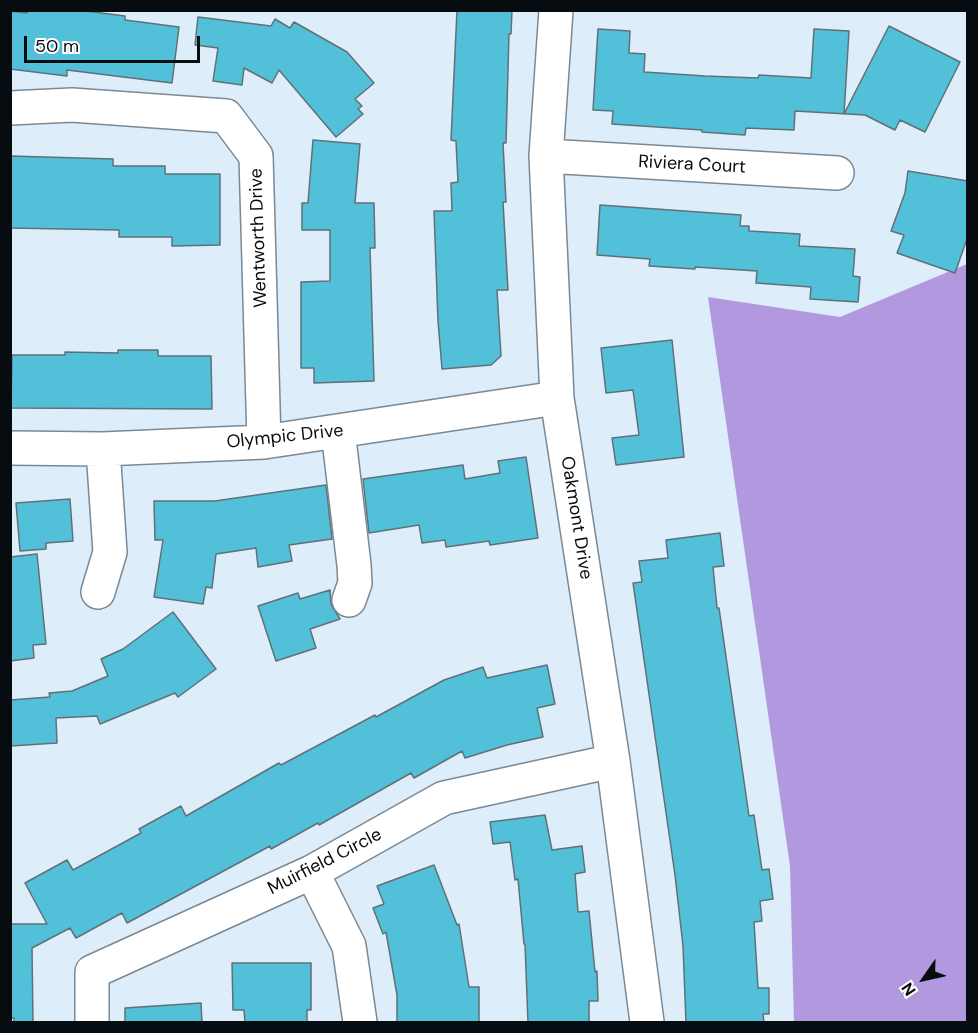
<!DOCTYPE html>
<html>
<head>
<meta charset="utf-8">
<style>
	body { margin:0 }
	#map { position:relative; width:978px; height:1033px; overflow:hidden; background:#deedfa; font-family:"DM Sans",sans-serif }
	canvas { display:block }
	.frame { position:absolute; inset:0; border:12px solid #070c10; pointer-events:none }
	.north { position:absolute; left:894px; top:949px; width:60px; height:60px; -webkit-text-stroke:4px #fff; paint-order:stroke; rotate:236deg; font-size:16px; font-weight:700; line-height:24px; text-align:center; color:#070c10 }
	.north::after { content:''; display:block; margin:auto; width:21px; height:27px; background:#070c10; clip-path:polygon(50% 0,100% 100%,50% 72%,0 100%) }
	.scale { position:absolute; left:24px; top:36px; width:176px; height:27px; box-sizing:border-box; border:3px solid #070c10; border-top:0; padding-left:8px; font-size:18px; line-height:21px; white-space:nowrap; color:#070c10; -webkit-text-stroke:4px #fff; paint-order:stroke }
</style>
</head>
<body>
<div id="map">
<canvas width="978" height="1033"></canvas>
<div class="frame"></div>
<div class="north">N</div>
<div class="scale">50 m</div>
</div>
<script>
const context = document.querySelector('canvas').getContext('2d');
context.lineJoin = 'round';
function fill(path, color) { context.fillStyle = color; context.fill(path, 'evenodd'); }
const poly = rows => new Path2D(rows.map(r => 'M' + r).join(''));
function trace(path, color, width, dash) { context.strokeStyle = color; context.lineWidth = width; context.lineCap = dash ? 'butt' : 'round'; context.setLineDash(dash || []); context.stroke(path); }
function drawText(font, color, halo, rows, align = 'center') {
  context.font = font + ' "DM Sans",sans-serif'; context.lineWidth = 4.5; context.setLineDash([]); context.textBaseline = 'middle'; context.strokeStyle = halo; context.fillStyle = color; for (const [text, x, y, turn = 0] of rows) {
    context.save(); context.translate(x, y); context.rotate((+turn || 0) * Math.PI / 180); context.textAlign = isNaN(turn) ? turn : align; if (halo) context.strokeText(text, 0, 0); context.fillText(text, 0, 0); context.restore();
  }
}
const forest = poly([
	[967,264,967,1022,794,1022,790,866,708,297,840,317]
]);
const building = poly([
	[27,10,78,10,125,16,125,20,179,27,172,83,67,70,67,76,10,69,10,11,27,13,27,10],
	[457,10,512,10,511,34,509,34,506,143,503,143,506,202,503,202,508,290,497,290,501,356,491,365,442,369,438,321,434,211,452,211,451,183,458,182,456,141,451,140,457,10],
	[198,17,271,26,275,19,290,28,294,22,347,52,374,83,355,99,362,106,358,109,363,114,336,137,279,70,272,83,244,68,242,85,213,81,218,48,195,45,198,17],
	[889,26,960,62,925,132,900,120,895,130,865,115,795,111,794,130,746,128,745,135,702,132,702,130,612,124,613,111,593,110,598,29,630,31,629,53,645,54,644,72,705,76,758,78,759,75,811,78,814,29,849,31,844,114,889,26],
	[313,140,360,144,355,203,374,203,375,248,370,248,374,381,314,383,314,368,301,368,301,282,330,281,330,230,302,230,302,203,308,203,313,140],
	[10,156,113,159,113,166,165,166,165,174,220,174,220,245,172,246,172,237,119,237,119,230,10,228,10,156],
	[908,171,968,181,968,236,955,273,897,253,904,235,891,231,905,193,908,171],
	[600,205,741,215,740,226,749,226,749,231,800,234,799,246,855,249,853,276,860,277,858,302,810,299,811,287,756,283,757,271,695,267,695,269,649,266,650,259,597,255,600,205],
	[672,340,684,457,616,465,612,438,639,435,633,390,606,393,601,348,672,340],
	[118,350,158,350,158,356,211,356,212,409,11,408,12,355,65,355,65,352,118,353,118,350],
	[526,457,538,538,490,545,489,541,446,547,445,540,422,543,419,525,369,533,363,479,463,465,465,479,500,473,498,461,526,457],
	[326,485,332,539,289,545,292,561,258,567,256,548,216,554,212,588,206,587,203,604,154,597,163,540,155,540,154,501,215,501,326,485],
	[70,499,73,541,46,543,46,549,20,551,16,503,70,499],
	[720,533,724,566,713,567,717,608,719,608,749,816,754,815,762,870,769,869,773,899,760,901,762,921,754,922,758,988,769,988,769,1014,763,1014,764,1023,686,1023,683,946,675,875,633,583,642,582,639,561,668,558,666,540,720,533],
	[37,554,46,644,33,645,34,658,10,661,10,557,37,554],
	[330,590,331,604,340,619,310,629,316,648,276,661,258,606,298,593,300,599,330,590],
	[173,612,216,669,178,697,175,693,100,724,97,716,56,718,57,743,10,746,10,700,50,697,49,693,72,691,108,676,101,659,123,649,173,612],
	[547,665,555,704,537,708,543,737,507,745,465,758,462,751,414,778,411,773,319,825,318,823,271,849,270,846,127,923,122,913,76,938,70,928,32,948,33,1023,14,1023,14,1018,10,1018,10,924,47,924,25,883,67,860,73,870,141,833,139,829,181,806,186,816,279,763,281,765,375,715,376,717,444,680,483,667,487,678,547,665],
	[545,815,552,850,582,846,585,872,575,874,578,912,589,911,595,972,597,971,598,1001,589,1001,589,1023,528,1023,525,944,524,944,518,879,515,880,510,842,493,844,490,822,545,815],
	[434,865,457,925,459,924,469,987,479,987,479,1023,397,1023,397,995,386,932,383,934,373,908,384,904,377,886,434,865],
	[232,963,311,963,311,1010,307,1010,307,1023,245,1023,244,1010,233,1010,232,963],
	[201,1003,202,1023,125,1023,125,1008,201,1003]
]);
const minor = poly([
	[556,10,546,156,557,398,613,761,647,1022],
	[10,108,72,105,226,116,256,156,264,442],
	[546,156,837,173],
	[338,431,354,565,355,583,349,600],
	[10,448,103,449,264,442,557,398],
	[98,592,110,552,103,449],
	[312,872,349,946,360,1022],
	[92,1022,92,972,312,872,444,798,613,761]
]);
const streetNames = [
	["Riviera Court",692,165,3],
	["Wentworth Drive",259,238,-92],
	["Olympic Drive",285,437,-6],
	["Oakmont Drive",576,518,81],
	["Muirfield Circle",325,862,-27]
];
fill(forest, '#b198df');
fill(building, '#53c0d9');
trace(building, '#5f7176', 1.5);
trace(minor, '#7b8994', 36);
trace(minor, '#fff', 33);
drawText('18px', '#070c10', '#fff', streetNames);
</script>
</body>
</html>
